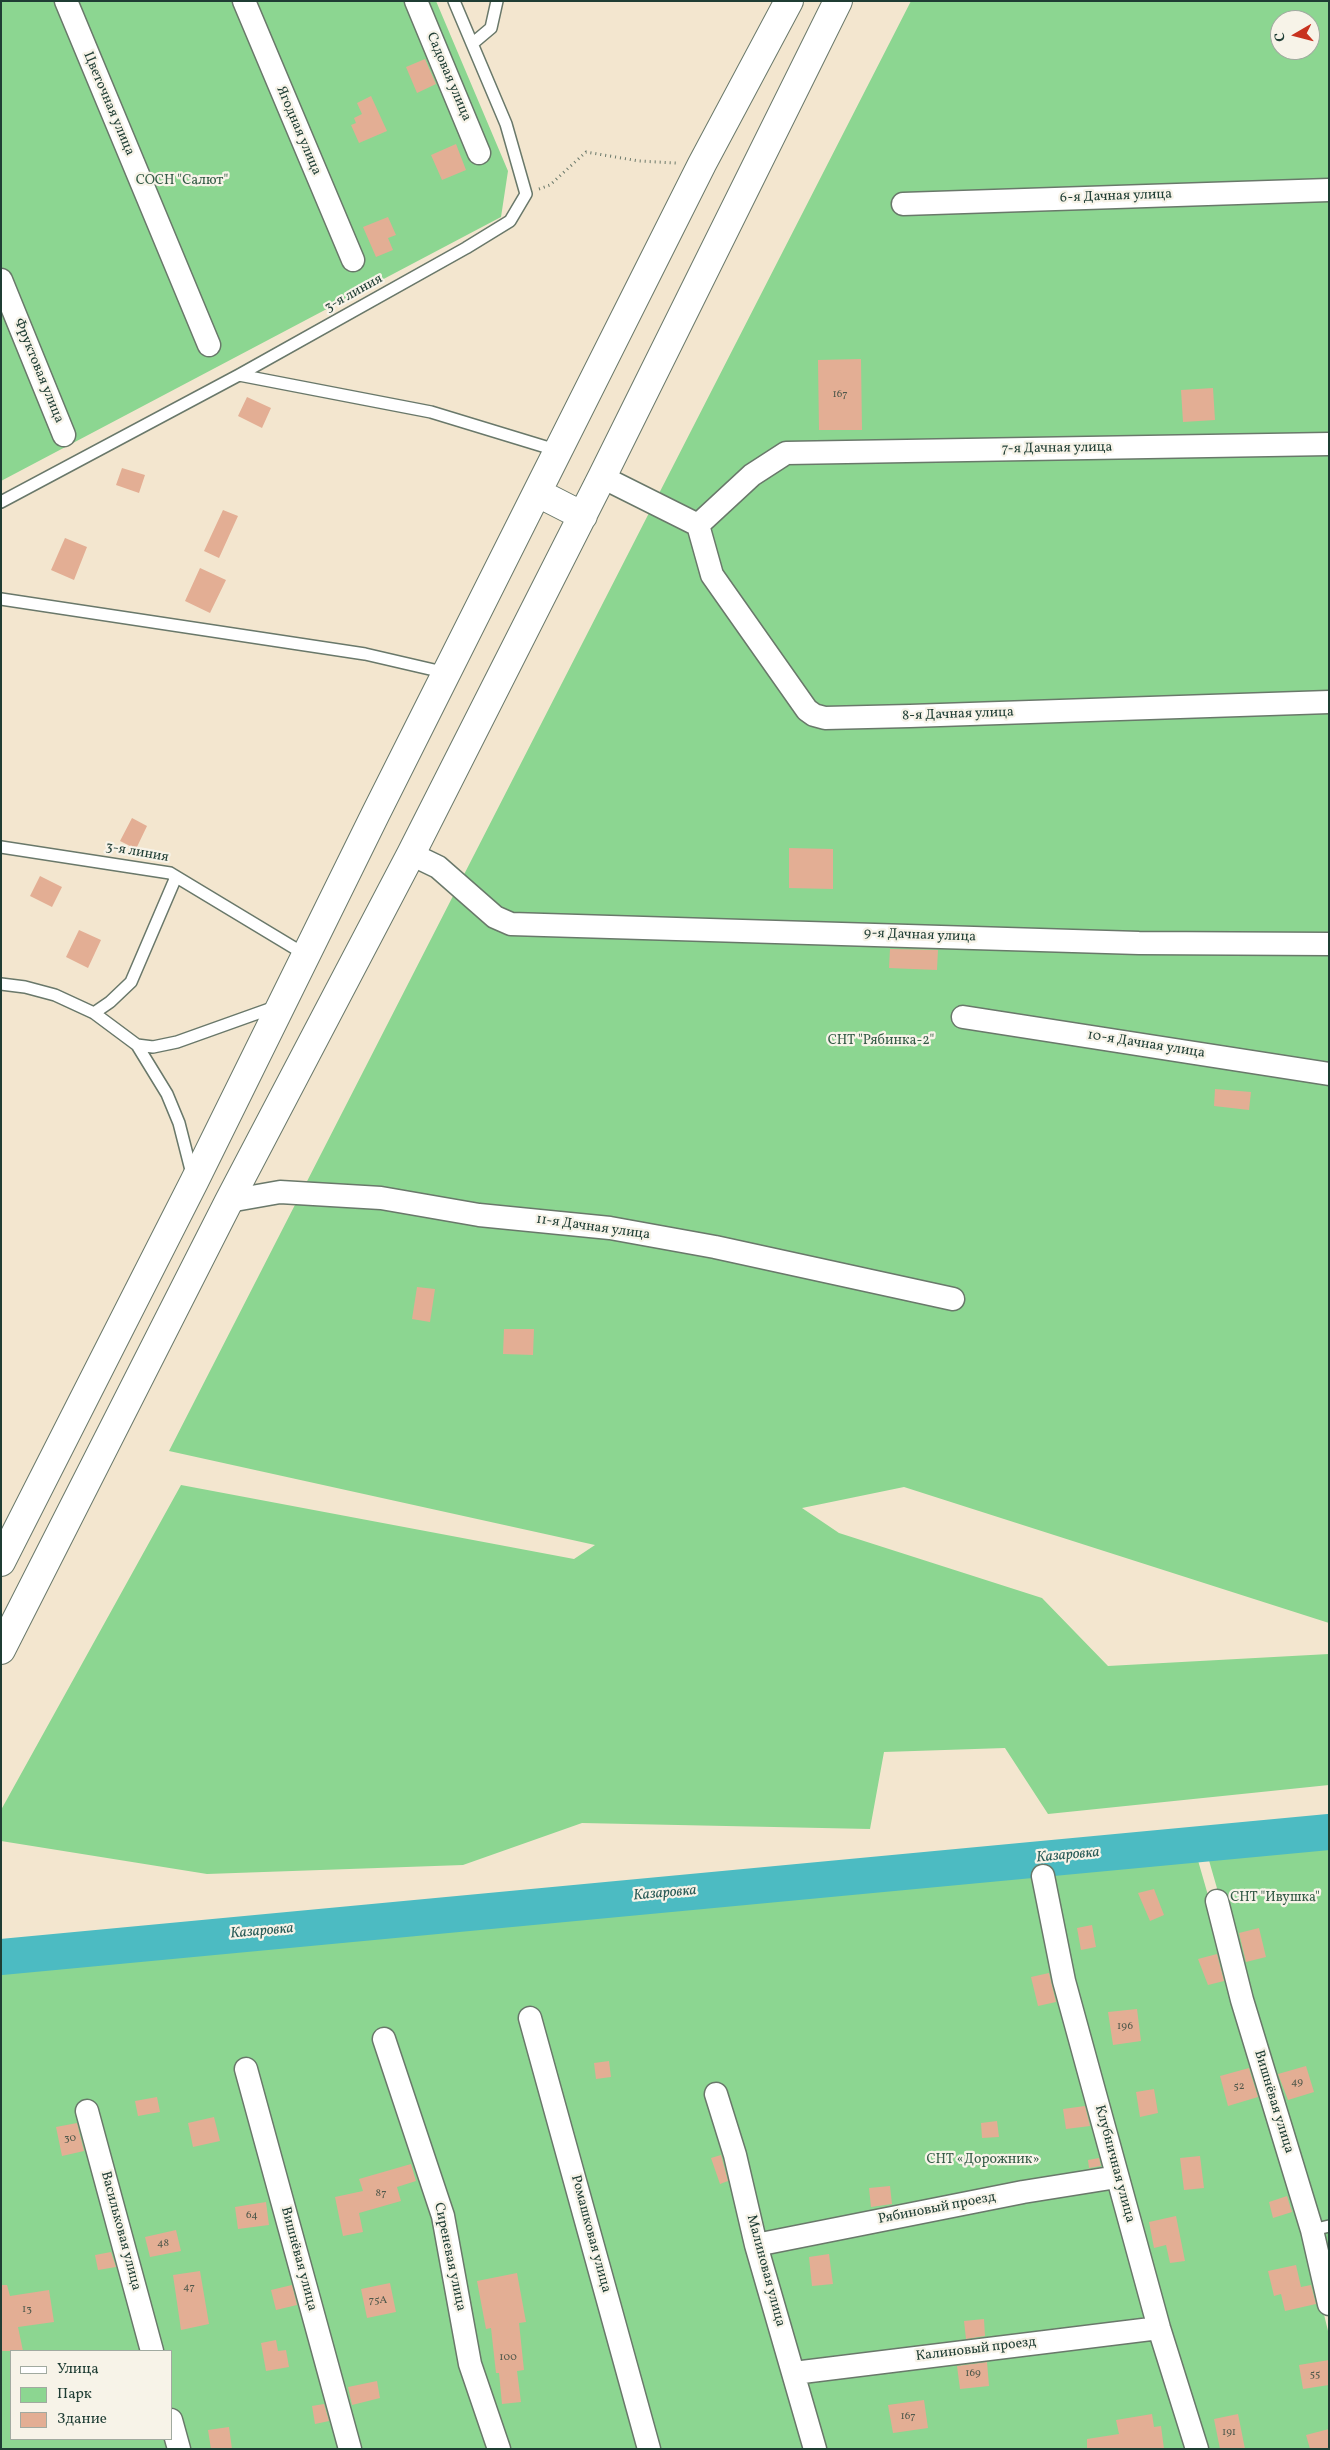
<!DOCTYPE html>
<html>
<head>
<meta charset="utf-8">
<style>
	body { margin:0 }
	#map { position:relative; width:1330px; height:2450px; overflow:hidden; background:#f3e6cf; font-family:Vollkorn,serif }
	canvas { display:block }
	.frame { position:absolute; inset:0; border:2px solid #1f3d34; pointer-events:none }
	.legend { position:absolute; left:10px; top:2350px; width:162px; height:90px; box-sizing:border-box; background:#f7f3e8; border:1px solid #a1aaa0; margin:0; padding:6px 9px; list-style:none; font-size:15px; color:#1f3d34 }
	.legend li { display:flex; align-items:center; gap:10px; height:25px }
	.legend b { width:25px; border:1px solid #a1aaa0 }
	.north { position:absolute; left:1270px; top:10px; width:50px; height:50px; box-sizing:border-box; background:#f7f3e8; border:1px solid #a1aaa0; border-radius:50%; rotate:262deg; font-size:14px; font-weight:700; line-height:20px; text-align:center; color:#1f3d34 }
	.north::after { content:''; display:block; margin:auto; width:18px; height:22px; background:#c8321e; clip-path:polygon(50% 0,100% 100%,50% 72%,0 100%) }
</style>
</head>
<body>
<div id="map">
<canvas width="1330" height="2450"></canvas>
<div class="frame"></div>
<ul class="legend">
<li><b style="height:6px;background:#fff"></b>Улица</li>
<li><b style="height:14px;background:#8cd691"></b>Парк</li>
<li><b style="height:14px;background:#e3ae94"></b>Здание</li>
</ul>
<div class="north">С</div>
</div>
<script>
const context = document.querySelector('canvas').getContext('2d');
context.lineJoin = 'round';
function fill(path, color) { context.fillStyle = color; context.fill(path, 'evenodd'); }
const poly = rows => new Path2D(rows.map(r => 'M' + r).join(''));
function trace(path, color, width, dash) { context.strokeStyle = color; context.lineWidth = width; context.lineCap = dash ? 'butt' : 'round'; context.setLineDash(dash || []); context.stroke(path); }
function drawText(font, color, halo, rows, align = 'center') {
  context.font = font + ' Vollkorn,serif'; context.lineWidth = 4.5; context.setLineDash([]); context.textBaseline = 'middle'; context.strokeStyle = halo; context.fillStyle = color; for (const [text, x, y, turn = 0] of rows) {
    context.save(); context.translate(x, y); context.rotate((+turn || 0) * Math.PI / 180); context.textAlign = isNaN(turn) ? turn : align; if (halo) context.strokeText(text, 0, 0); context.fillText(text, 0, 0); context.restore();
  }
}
const green = poly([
	[1,1,436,1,508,171,501,217,1,481],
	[911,1,1329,1,1329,1623,904,1487,802,1508,839,1533,1042,1598,1108,1666,1329,1654,1329,1785,1048,1814,1005,1748,884,1752,870,1829,582,1823,463,1865,207,1874,1,1841,1,1810,181,1485,574,1559,595,1545,169,1451],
	[1280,20,1310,20,1310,50,1280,50],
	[1329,1839,1329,2278,1206,1850],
	[1195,1850,1300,2216,1329,2335,1329,2449,1,2449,1,1966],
	[11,2351,171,2351,171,2439,11,2439]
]);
const river = poly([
	[1,1957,1329,1832]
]);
const building = poly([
	[425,59,436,84,417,93,406,67],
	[371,96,387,131,359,143,351,125,356,123,354,118,362,114,357,103],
	[456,144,466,170,442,180,431,155],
	[388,217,396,235,388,238,393,250,376,257,363,227],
	[861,359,862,430,819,430,818,360],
	[1213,388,1215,420,1183,422,1181,390],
	[247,397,271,408,262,428,238,416],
	[122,468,145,475,139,493,116,485],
	[223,510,238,516,219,558,204,551],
	[65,538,87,547,74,580,51,570],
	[200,568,226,580,210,613,185,601],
	[132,818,147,826,136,849,120,841],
	[789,848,833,849,833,889,789,888],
	[40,876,62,887,52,907,30,896],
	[79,930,101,940,88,968,66,957],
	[890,949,938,950,937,970,889,968],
	[1215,1089,1251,1092,1249,1110,1214,1106],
	[417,1287,435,1289,430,1322,412,1319],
	[504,1329,534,1329,533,1355,503,1354],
	[1154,1889,1164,1915,1150,1921,1138,1893],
	[1092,1925,1096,1947,1081,1950,1077,1928],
	[1259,1928,1266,1957,1246,1962,1239,1933],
	[1217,1954,1224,1981,1208,1985,1198,1959],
	[1049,1973,1056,2002,1038,2006,1031,1977],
	[1137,2009,1141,2041,1113,2045,1108,2012],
	[609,2061,611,2077,596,2079,594,2063],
	[1306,2066,1314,2092,1288,2100,1278,2074],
	[1249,2068,1258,2097,1228,2106,1220,2076],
	[1154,2089,1158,2113,1140,2117,1136,2092],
	[157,2097,160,2112,138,2116,135,2101],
	[1085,2106,1090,2126,1066,2129,1063,2109],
	[214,2117,220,2141,193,2147,188,2123],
	[997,2121,999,2137,982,2138,981,2123],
	[77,2123,84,2151,62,2156,56,2127],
	[721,2155,728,2181,720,2184,711,2158],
	[1200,2156,1204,2188,1184,2190,1180,2158],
	[1099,2158,1101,2166,1089,2168,1088,2160],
	[411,2164,416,2181,397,2187,401,2201,359,2213,363,2232,343,2236,335,2197,363,2191,359,2179],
	[890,2186,892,2204,871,2207,869,2188],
	[1287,2196,1292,2212,1273,2218,1269,2202],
	[266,2202,269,2225,238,2229,235,2207],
	[1176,2216,1185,2261,1170,2263,1166,2245,1154,2248,1149,2222],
	[176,2230,181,2251,150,2257,145,2237],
	[111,2252,116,2267,98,2270,95,2255],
	[829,2254,833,2284,812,2286,809,2257],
	[1296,2265,1301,2287,1311,2285,1316,2304,1285,2311,1281,2294,1274,2296,1268,2271],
	[200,2271,209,2324,181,2330,173,2275],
	[517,2273,526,2322,519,2323,524,2370,517,2371,521,2402,502,2404,499,2373,496,2373,491,2328,486,2329,477,2281],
	[390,2283,396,2312,367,2318,361,2289],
	[1,2285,7,2285,10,2296,49,2290,54,2322,18,2327,23,2351,1,2351],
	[292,2285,297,2305,276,2310,271,2290],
	[984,2319,985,2336,966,2339,964,2321],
	[276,2340,278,2351,286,2350,289,2367,266,2371,261,2343],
	[1329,2360,1329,2385,1303,2389,1299,2365],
	[987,2362,989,2386,960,2389,957,2366],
	[377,2381,380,2398,352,2405,348,2387],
	[924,2400,928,2428,893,2433,888,2405],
	[324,2404,329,2421,315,2424,312,2406],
	[1152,2414,1154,2427,1161,2426,1164,2449,1087,2449,1087,2439,1119,2434,1116,2420],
	[1238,2414,1245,2449,1220,2449,1214,2419],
	[229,2427,232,2449,211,2449,208,2430],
	[1329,2429,1329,2449,1310,2449,1306,2435]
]);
const path = poly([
	[539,189,550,185,586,152,639,161,676,163]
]);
const lane = poly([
	[472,44,491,28,497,1],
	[239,375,431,412,559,451],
	[1,502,239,375,466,248,510,221,526,194,506,124,454,1],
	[1,599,365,654,447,673],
	[1,847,170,873,306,955],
	[1,984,25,987,55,995,94,1013,137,1045,167,1094,179,1123,192,1174],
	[94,1013,110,1002,131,982,176,877],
	[137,1045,153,1047,177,1042,275,1007],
	[1312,2230,1329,2226]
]);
const street = poly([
	[66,1,209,345],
	[244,1,353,260],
	[416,1,479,153],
	[903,204,1329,190],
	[1,280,64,435],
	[602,477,698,525],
	[698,525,712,575,807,710,814,715,825,718,910,716,1329,702],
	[698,525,752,475,786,453,1329,444],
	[411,854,438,867,495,917,511,924,1139,943,1329,944],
	[963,1017,1329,1074],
	[229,1201,280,1192,381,1198,479,1215,610,1228,715,1247,953,1299],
	[1043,1876,1064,1981,1159,2328,1197,2449],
	[1217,1901,1242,2000,1312,2230,1329,2304],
	[530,2018,649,2449],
	[384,2039,443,2216,470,2364,499,2449],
	[246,2069,350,2449],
	[716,2094,735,2155,756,2245,815,2449],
	[87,2111,152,2351],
	[756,2245,1023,2192,1117,2177],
	[794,2373,1159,2328],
	[171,2420,179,2449]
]);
const highway = poly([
	[538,493,583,516],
	[1,1562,194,1182,376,813,702,164,789,1],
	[1,1650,229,1201,411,854,602,477,838,1]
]);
const numberNames = [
	["167",840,395],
	["196",1125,2027],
	["49",1297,2083],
	["52",1239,2087],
	["30",70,2139],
	["87",381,2194],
	["64",252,2216],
	["48",163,2244],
	["47",189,2288],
	["75А",378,2301],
	["13",27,2310],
	["100",508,2358],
	["169",973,2374],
	["55",1315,2375],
	["167",908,2417],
	["191",1229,2433]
];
const streetNames = [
	["Садовая улица",448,77,67],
	["Цветочная улица",108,104,67],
	["Ягодная улица",298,131,67],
	["6-я Дачная улица",1116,197,-2],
	["3-я линия",354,294,-29],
	["Фруктовая улица",38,371,68],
	["7-я Дачная улица",1057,449,-1],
	["8-я Дачная улица",958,715,-2],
	["3-я линия",137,853,10],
	["9-я Дачная улица",920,936,2],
	["10-я Дачная улица",1146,1045,9],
	["11-я Дачная улица",593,1228,8],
	["Вишнёвая улица",1273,2102,73],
	["Клубничная улица",1114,2164,75],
	["Рябиновый проезд",937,2209,-11],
	["Васильковая улица",120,2231,75],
	["Ромашковая улица",590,2234,75],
	["Сиреневая улица",449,2257,78],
	["Вишнёвая улица",298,2259,75],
	["Малиновая улица",765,2271,75],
	["Калиновый проезд",976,2350,-7]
];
const parkNames = [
	["СОСН \"Салют\"",182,181],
	["СНТ \"Рябинка-2\"",881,1041],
	["СНТ \"Ивушка\"",1275,1898],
	["СНТ «Дорожник»",983,2160]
];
const waterNames = [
	["Казаровка",1068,1856,-5],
	["Казаровка",665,1894,-5],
	["Казаровка",262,1932,-5]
];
fill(green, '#8cd691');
trace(river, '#4cbbc2', 36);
fill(building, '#e3ae94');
trace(lane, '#69786a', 14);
trace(street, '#69786a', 25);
trace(highway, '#69786a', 30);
trace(path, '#69786a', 3, [1, 4]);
trace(lane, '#fff', 11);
trace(street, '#fff', 22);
trace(highway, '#fff', 28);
drawText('11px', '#50594c', null, numberNames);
drawText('14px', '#1f3d34', '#f7f3e8', streetNames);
drawText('14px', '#355c47', '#f7f3e8', parkNames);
drawText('italic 15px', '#2a5c58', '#f7f3e8', waterNames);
</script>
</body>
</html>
